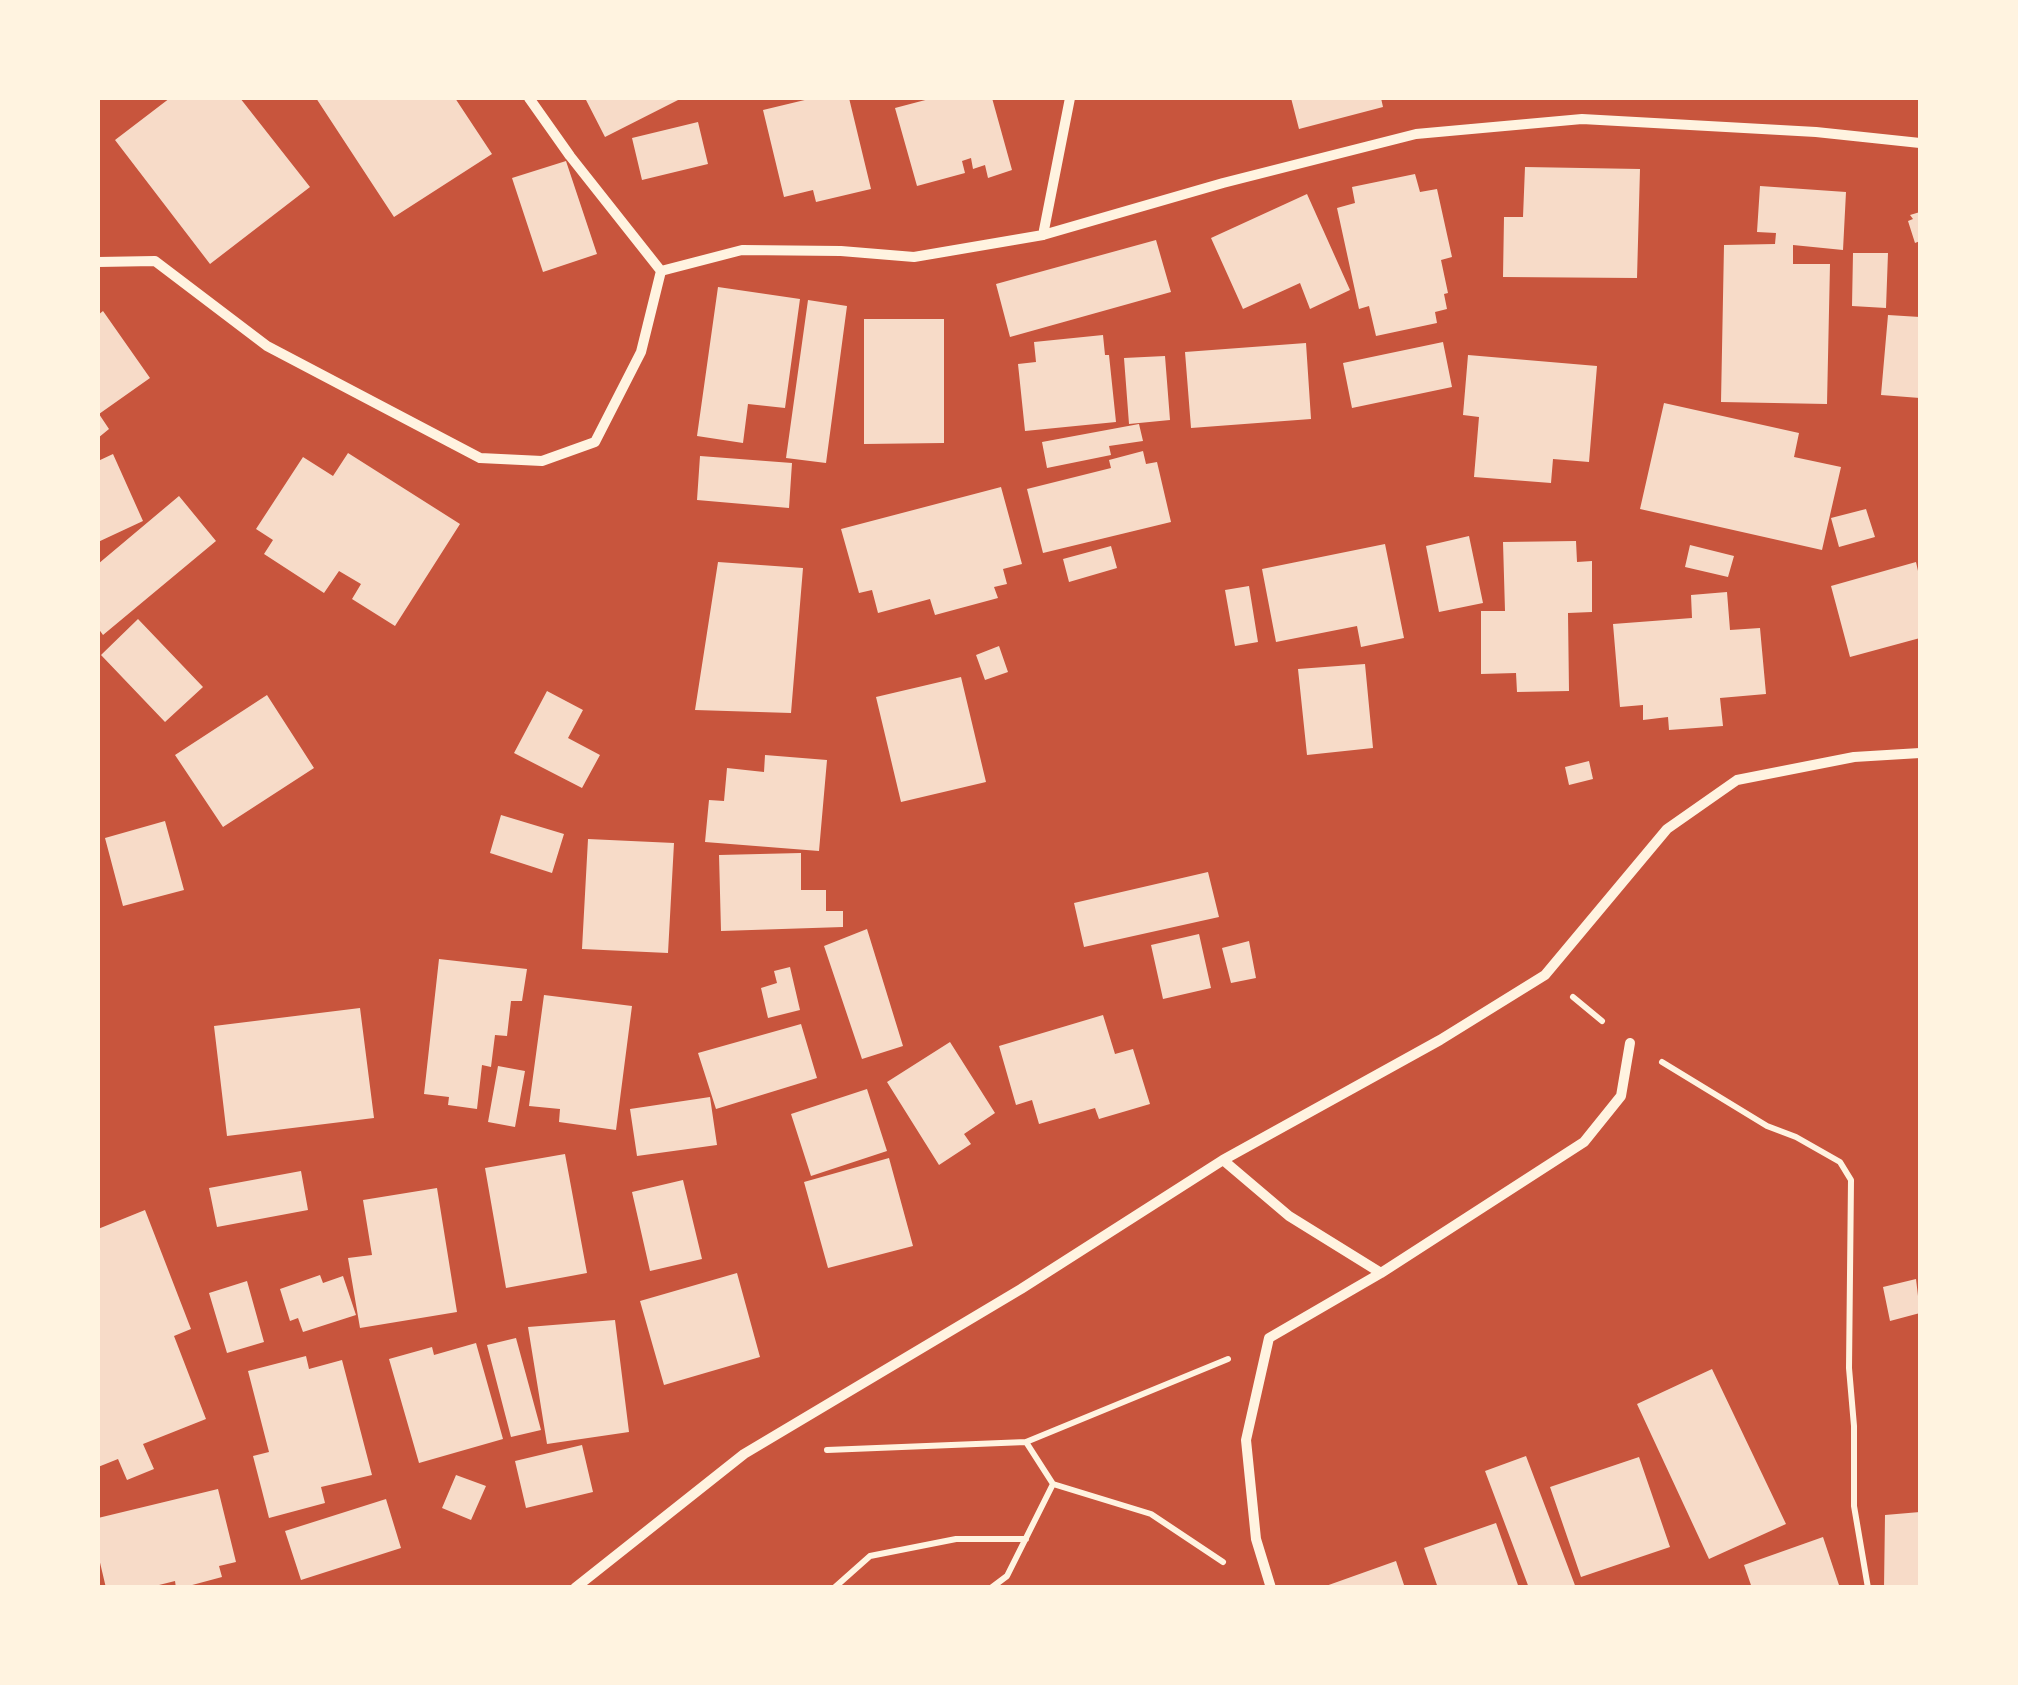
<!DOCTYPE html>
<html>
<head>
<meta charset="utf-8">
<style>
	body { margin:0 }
	#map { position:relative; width:2018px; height:1685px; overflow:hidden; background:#c8553d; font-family:"IBM Plex Serif",serif }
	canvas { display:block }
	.frame { position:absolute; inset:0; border:100px solid #fff3e0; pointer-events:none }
</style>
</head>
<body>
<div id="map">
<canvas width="2018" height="1685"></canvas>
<div class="frame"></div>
</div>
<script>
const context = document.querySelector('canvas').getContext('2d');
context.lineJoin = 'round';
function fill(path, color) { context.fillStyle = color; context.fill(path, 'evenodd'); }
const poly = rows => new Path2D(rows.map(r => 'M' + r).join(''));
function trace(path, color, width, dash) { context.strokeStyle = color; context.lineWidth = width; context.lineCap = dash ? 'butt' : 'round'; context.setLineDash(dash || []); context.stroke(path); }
const building = poly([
	[170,98,240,98,310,187,210,264,115,140],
	[316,98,455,98,492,154,394,217],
	[585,98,682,98,605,137],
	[813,98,849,98,871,189,816,202,813,190,784,197,763,110],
	[933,98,992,98,1012,170,988,178,985,165,973,169,971,158,962,161,965,173,917,186,895,108],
	[1291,98,1381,98,1383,107,1299,129],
	[698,122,708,164,642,180,632,138],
	[566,161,597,254,543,272,512,178],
	[1525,167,1640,169,1637,278,1503,277,1504,217,1523,217],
	[1415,174,1420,192,1437,189,1452,257,1441,260,1448,293,1444,294,1447,309,1435,312,1437,323,1376,336,1369,306,1359,309,1337,208,1355,203,1352,187],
	[1760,186,1846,192,1843,250,1793,245,1793,264,1830,264,1827,404,1721,402,1724,245,1775,244,1776,233,1757,232],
	[1307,194,1350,290,1310,309,1300,283,1243,309,1211,238],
	[1920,212,1920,241,1915,243,1908,221,1913,219,1910,215],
	[1156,240,1171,292,1010,337,996,284],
	[1853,253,1888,253,1886,308,1852,306],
	[718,287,800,299,785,408,748,404,743,443,697,436],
	[808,300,847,306,826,463,786,458],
	[103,311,150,378,99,414,109,429,98,438,98,315],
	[1888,315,1920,317,1920,398,1881,395],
	[864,319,944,319,944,443,864,444],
	[1103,335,1105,355,1109,355,1116,422,1025,431,1018,364,1036,362,1034,342],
	[1443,342,1452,387,1352,408,1343,363],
	[1306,343,1311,419,1191,428,1185,352],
	[1468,355,1597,366,1589,462,1553,459,1551,483,1474,477,1479,417,1463,415],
	[1165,356,1170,420,1129,424,1124,358],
	[1664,403,1799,433,1794,457,1841,467,1822,550,1640,509],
	[1139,424,1143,441,1109,446,1111,455,1047,468,1042,442],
	[1143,451,1146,464,1157,462,1171,522,1043,553,1027,489,1111,468,1109,460],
	[348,453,460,524,395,626,352,599,361,584,339,571,324,593,264,554,273,540,256,529,303,457,333,476],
	[113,454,143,521,98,542,98,461],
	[700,456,792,463,789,508,697,500],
	[1001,487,1022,564,1003,569,1007,584,994,587,998,598,935,615,930,599,878,613,872,590,859,593,841,529],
	[179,496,216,541,103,635,98,628,98,564],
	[1866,509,1875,537,1839,547,1831,518],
	[1469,536,1483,603,1439,612,1426,546],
	[1576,541,1577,562,1592,561,1592,612,1568,613,1569,691,1517,692,1516,673,1481,674,1481,611,1505,611,1503,542],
	[1385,544,1404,638,1361,647,1357,626,1276,642,1262,569],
	[1690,545,1734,556,1728,577,1685,567],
	[1111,546,1117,568,1069,582,1063,559],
	[718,562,803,568,791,713,695,710],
	[1916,562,1920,580,1920,638,1850,657,1831,586],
	[1249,586,1258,642,1235,646,1225,590],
	[1727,592,1730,630,1760,628,1766,694,1720,698,1723,726,1669,730,1668,717,1643,720,1643,705,1620,707,1613,624,1692,618,1691,595],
	[138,619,203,687,165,722,101,655],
	[999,646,1008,672,985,680,976,655],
	[1365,664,1373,748,1307,755,1298,669],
	[961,677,986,782,901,802,876,697],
	[547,691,583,710,568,738,600,755,582,788,514,753],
	[267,695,314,768,223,827,175,755],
	[765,755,827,760,819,851,705,842,709,800,724,801,727,768,764,772],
	[1589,761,1593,779,1569,785,1565,767],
	[501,815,564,834,552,873,490,853],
	[165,821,184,890,123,906,105,838],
	[588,839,674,843,668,953,582,949],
	[801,853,801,890,826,890,826,911,843,911,843,927,721,931,719,855],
	[1208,872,1219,917,1084,947,1074,903],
	[867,929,903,1046,862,1059,824,946],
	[1199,934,1211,988,1163,999,1151,945],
	[1249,941,1256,978,1231,983,1222,948],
	[439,959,527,969,522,1001,511,1001,507,1036,495,1035,491,1067,482,1065,477,1109,448,1105,449,1097,424,1094],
	[790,967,800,1010,768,1018,761,988,777,983,774,971],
	[544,995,632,1006,616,1130,559,1122,560,1109,529,1106],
	[360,1008,374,1118,227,1136,214,1026],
	[1103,1015,1115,1054,1133,1049,1150,1104,1099,1119,1095,1108,1039,1124,1032,1100,1016,1105,999,1046],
	[801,1024,817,1078,716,1109,698,1053],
	[950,1042,995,1113,964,1134,971,1144,939,1165,887,1082],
	[498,1066,525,1071,515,1127,488,1122],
	[867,1089,887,1151,811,1176,791,1114],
	[710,1097,717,1145,637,1156,630,1109],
	[565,1154,587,1273,506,1288,485,1168],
	[889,1158,913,1246,828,1268,804,1182],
	[301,1171,308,1210,217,1227,209,1188],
	[683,1180,702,1259,650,1271,632,1192],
	[437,1188,457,1312,360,1328,348,1258,372,1255,363,1200],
	[145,1210,191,1329,174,1336,206,1419,143,1444,154,1469,127,1480,118,1459,98,1467,98,1229],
	[737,1273,760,1357,664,1385,640,1301],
	[320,1275,323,1283,343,1276,356,1315,303,1332,298,1318,290,1321,280,1289],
	[1916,1279,1920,1313,1890,1321,1883,1287],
	[247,1281,264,1342,227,1353,209,1293],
	[615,1320,629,1432,547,1444,528,1327],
	[516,1338,541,1430,511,1437,487,1345],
	[476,1343,503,1439,419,1463,389,1359,432,1347,434,1355],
	[306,1356,309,1369,342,1360,372,1475,321,1487,325,1503,269,1518,253,1456,269,1452,248,1371],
	[1712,1369,1786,1524,1709,1559,1637,1404],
	[582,1445,593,1492,526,1508,515,1461],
	[1526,1456,1576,1588,1529,1588,1485,1471],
	[1639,1457,1670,1547,1581,1577,1550,1487],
	[456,1475,486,1486,471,1520,442,1508],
	[218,1489,236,1562,219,1566,222,1577,181,1588,176,1588,175,1581,159,1585,160,1588,106,1588,98,1554,98,1518],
	[386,1499,401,1548,301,1580,285,1531],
	[1920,1512,1920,1588,1884,1588,1885,1515],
	[1496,1523,1519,1588,1438,1588,1424,1548],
	[1823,1537,1840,1588,1752,1588,1744,1565],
	[1396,1561,1405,1588,1323,1588,1323,1587]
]);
const path = poly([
	[1573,997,1602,1021],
	[1662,1062,1767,1126,1796,1137,1840,1162,1851,1180,1849,1368,1854,1426,1854,1506,1868,1588],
	[1026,1442,1053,1484,1151,1514,1223,1562],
	[827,1450,1026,1442,1228,1359],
	[834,1588,870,1556,956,1539,1026,1539],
	[991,1588,1007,1576,1053,1484]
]);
const minor = poly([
	[529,98,570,156,661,271],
	[1043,235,1070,98],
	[98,262,155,261,267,346,480,458,542,461,595,442,641,352,661,271,742,250,841,251,914,257,1043,235,1223,183,1416,134,1582,119,1816,132,1920,143],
	[1223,1160,1289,1216,1381,1273],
	[575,1588,744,1454,1021,1289,1223,1160,1440,1040,1545,975,1667,829,1737,780,1854,757,1920,753],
	[1271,1588,1256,1539,1246,1440,1269,1338,1381,1273,1584,1142,1621,1096,1630,1043]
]);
fill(building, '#f7dbc8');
trace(path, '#fff3e0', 6);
trace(minor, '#fff3e0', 10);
</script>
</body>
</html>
